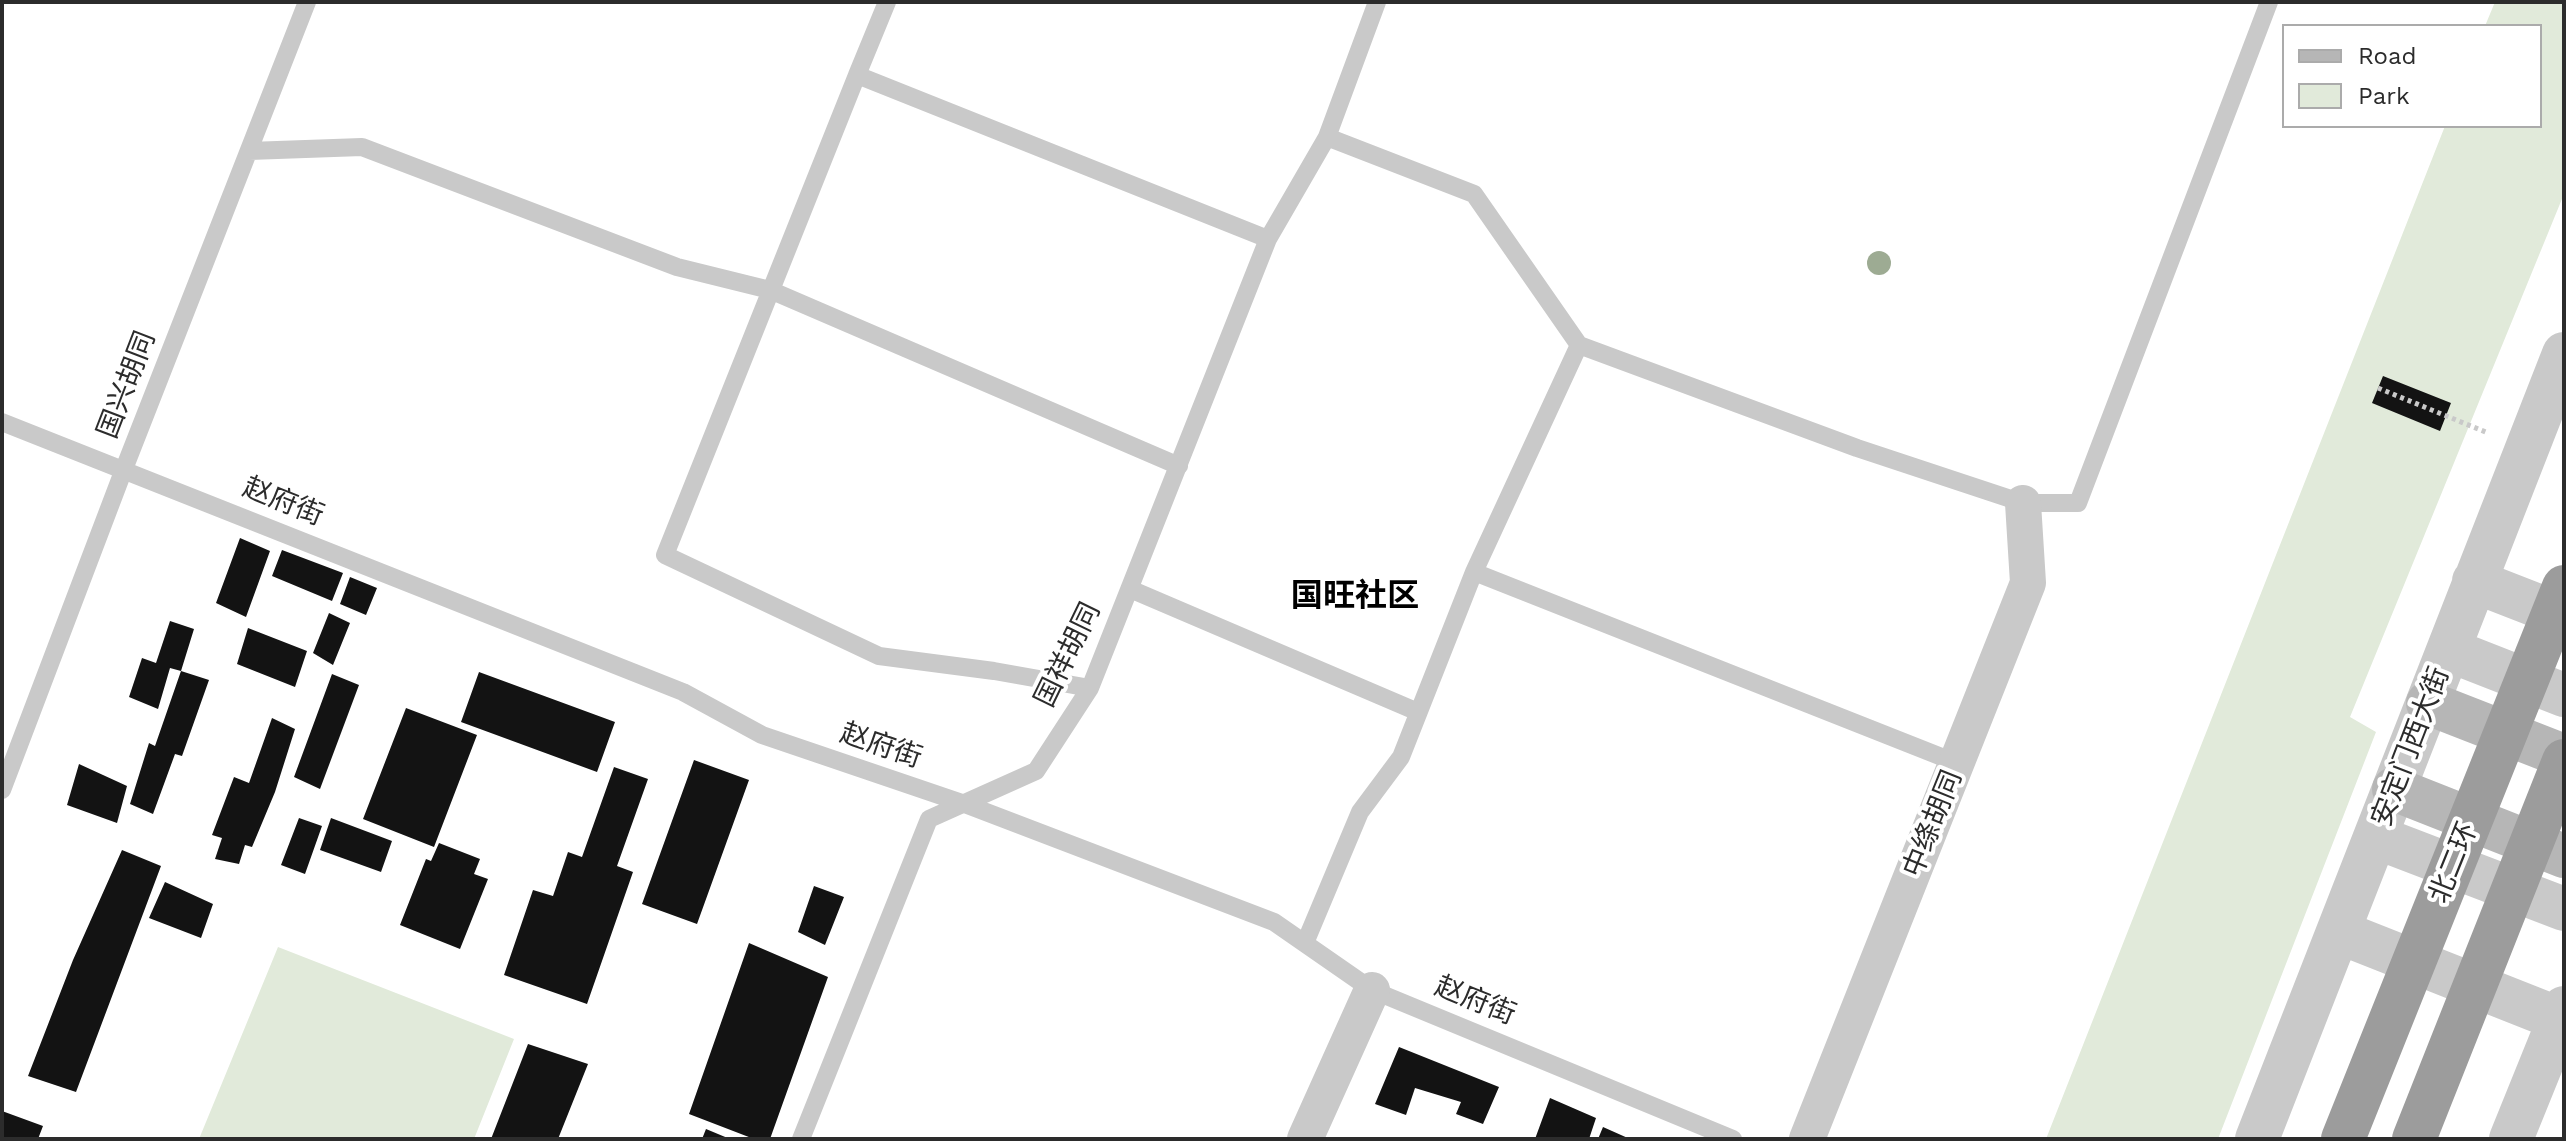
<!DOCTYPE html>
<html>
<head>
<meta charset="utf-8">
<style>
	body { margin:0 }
	#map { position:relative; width:2566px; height:1141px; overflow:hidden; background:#fff; font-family:"Work Sans",sans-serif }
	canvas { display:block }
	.frame { position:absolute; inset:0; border:4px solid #2c2c2c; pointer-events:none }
	.legend { position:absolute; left:2282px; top:24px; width:260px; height:104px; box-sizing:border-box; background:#fff; border:2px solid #ababab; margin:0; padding:10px 14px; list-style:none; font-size:24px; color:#2c2c2c }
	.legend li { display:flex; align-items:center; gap:16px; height:40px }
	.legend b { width:40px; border:2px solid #ababab }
</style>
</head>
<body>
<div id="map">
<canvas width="2566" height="1141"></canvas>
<div class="frame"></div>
<ul class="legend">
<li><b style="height:10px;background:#b6b6b6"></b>Road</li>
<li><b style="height:22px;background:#e1eada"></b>Park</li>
</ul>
</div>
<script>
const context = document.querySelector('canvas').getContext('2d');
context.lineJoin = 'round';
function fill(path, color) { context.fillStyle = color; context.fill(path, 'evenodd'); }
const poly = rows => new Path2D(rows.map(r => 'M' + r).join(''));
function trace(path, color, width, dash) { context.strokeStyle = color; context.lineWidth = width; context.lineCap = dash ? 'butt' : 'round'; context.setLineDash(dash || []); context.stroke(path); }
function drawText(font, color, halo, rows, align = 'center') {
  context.font = font + ' "Work Sans","Noto Sans SC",sans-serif'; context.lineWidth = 8; context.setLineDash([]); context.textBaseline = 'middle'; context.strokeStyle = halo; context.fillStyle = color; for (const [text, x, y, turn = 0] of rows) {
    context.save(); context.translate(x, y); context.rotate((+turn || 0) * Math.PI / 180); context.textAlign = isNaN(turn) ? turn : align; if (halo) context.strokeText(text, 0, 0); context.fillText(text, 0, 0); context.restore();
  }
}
const green = poly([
	[2495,2,2564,2,2564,194,2350,717,2376,732,2218,1139,2046,1139,2445,126,2540,126,2540,26,2485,26],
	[278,947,514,1039,474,1139,199,1139]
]);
const building = poly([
	[2383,376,2451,403,2440,431,2372,403],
	[240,538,270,551,246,617,216,603],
	[282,550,343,573,332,601,272,576],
	[350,577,377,588,366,615,340,604],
	[329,613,350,623,333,665,313,653],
	[170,621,194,629,181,671,170,668,158,709,129,697,142,658,156,663],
	[248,628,307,651,295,687,237,664],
	[181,671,209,680,182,756,175,754,153,814,130,804,149,743,155,746],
	[479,672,615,722,597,772,461,722],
	[332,674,359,685,320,789,294,777],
	[406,708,477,735,434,847,363,819],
	[272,718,295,729,275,792,252,847,245,845,239,864,215,859,222,838,212,835,234,777,249,783],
	[694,760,749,780,697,924,642,904],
	[79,764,127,786,117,823,67,805],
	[614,767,648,779,617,866,633,872,587,1004,504,975,533,890,553,896,568,852,582,857],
	[299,818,322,826,305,874,281,865],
	[331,818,392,841,381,872,320,850],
	[439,843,480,859,474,874,488,879,460,949,400,925,426,859,431,861],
	[122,850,161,866,76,1092,28,1076,73,960],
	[165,882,213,904,201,938,149,918],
	[814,886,844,897,825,945,798,932],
	[749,943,828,977,770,1139,754,1139,689,1114],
	[528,1044,588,1064,558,1139,491,1139],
	[1399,1047,1499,1087,1483,1124,1456,1114,1461,1102,1415,1088,1406,1115,1375,1104],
	[1550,1098,1596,1118,1589,1139,1535,1139],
	[2,1111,43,1126,38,1139,2,1139],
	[1603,1127,1630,1139,1598,1139],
	[706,1129,730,1139,702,1139]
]);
const path = poly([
	[2378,388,2488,433]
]);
const service = poly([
	[887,2,857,75,1268,239],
	[857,75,665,555,879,656,994,671,1090,688],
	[1327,137,1474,194,1579,345,1857,448,2023,503,2078,503,2269,2],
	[249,151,362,147,677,267,770,290,1179,466],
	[2,422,683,692,762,735,965,804,1274,922,1372,990,1733,1139],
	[1474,572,1957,763],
	[1130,589,1418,712],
	[2,790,124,469,307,2],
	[1305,943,1360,812,1401,757,1474,572,1579,345],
	[801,1139,929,819,1036,771,1090,688,1268,239,1327,137,1377,2]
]);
const minor = poly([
	[1305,1139,1372,990],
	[1807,1139,2028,583,2023,503]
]);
const tertiary = poly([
	[2474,581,2564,616],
	[2449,650,2564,695],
	[2376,837,2564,909],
	[2339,932,2559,1019],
	[2257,1139,2564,354],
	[2511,1139,2564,1008]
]);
const secondary = poly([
	[2428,703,2564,756],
	[2394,789,2564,856]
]);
const trunk = poly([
	[2343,1139,2564,587],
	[2414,1139,2564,761]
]);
const trees = [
	[1879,263]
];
const streetNames = [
	["国兴胡同",127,385,-69],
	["赵府街",283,502,22],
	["国祥胡同",1068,655,-64],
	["赵府街",881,746,19],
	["安定门西大街",2411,747,-69],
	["中绦胡同",1933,824,-68],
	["北二环",2454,863,-68],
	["赵府街",1475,1001,22]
];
const quarterNames = [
	["国旺社区",1355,597]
];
fill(green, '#e1eada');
fill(building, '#131313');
trace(path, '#c9c9c9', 5, [4, 4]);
trace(service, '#c9c9c9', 18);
trace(minor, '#c9c9c9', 36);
trace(tertiary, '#c9c9c9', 44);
trace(secondary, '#b6b6b6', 44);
trace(trunk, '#9c9c9c', 44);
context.fillStyle = '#9dab93';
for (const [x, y] of trees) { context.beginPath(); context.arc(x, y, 12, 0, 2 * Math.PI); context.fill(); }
drawText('28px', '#2c2c2c', '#fff', streetNames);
drawText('bold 32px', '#000', '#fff', quarterNames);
</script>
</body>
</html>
